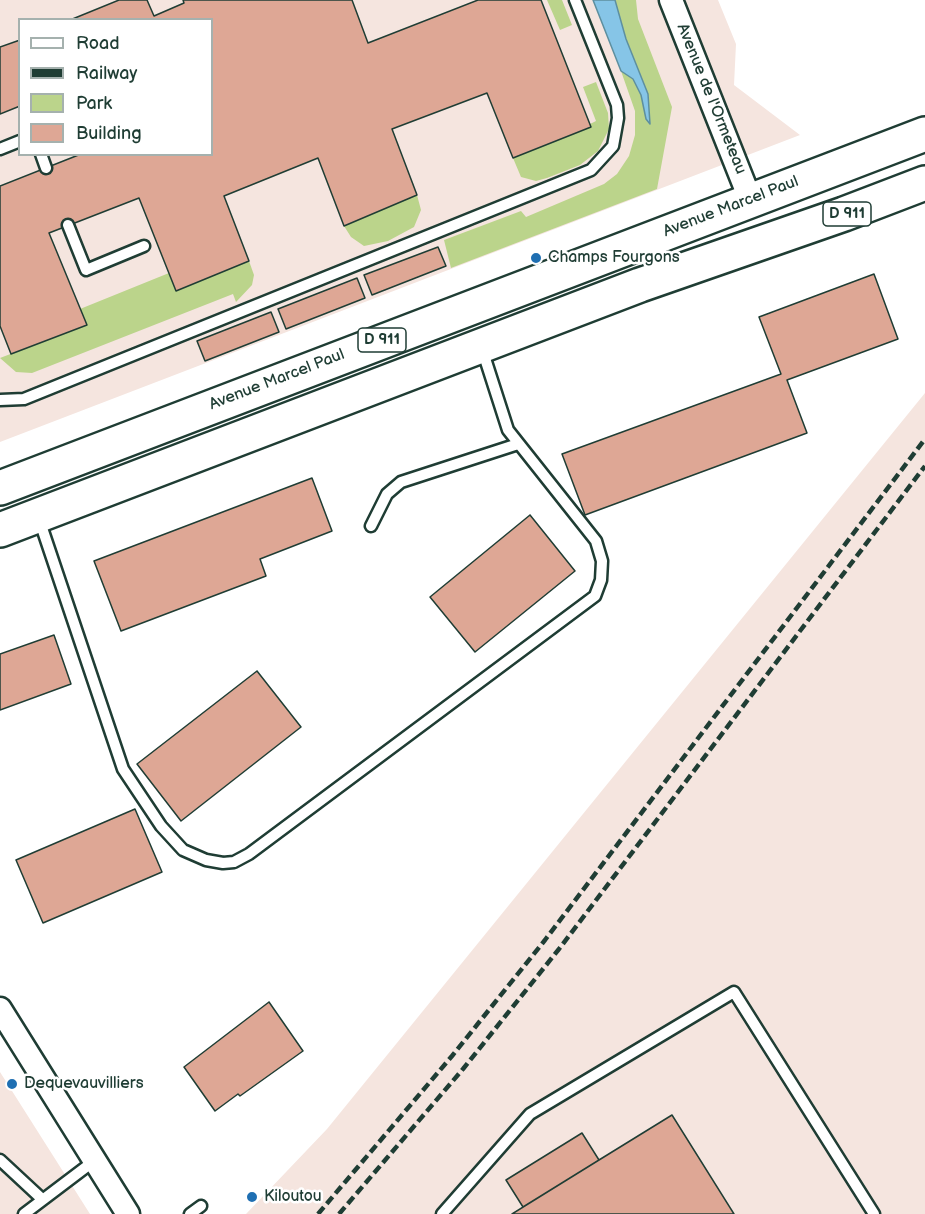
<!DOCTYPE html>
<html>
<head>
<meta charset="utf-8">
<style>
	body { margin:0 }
	#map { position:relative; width:925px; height:1214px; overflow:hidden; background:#fff; font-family:"Balsamiq Sans",sans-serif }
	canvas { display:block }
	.legend { position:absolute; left:18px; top:18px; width:195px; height:138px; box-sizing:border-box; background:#fff; border:2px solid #a5b1ae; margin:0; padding:8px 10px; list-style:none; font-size:18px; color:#1f3d34 }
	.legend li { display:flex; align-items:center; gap:12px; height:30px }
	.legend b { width:30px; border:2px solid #a5b1ae }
</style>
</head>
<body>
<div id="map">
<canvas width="925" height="1214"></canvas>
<ul class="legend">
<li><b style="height:8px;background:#fff"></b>Road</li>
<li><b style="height:8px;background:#1f3d34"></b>Railway</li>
<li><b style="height:16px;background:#bbd48b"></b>Park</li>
<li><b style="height:16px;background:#dea795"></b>Building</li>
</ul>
</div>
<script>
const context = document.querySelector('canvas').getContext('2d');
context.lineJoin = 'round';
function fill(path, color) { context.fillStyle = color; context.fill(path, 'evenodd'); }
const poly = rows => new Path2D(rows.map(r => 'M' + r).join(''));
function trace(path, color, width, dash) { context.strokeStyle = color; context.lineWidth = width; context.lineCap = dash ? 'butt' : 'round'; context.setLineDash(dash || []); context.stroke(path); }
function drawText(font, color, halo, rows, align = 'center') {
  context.font = font + ' "Balsamiq Sans",sans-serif'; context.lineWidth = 5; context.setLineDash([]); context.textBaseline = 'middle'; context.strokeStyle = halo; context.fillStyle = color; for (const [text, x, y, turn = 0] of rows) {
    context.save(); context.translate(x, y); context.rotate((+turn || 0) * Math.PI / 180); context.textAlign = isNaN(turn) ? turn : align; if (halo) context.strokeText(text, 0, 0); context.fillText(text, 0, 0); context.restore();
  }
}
const built = poly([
	[0,0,718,0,736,44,734,85,800,135,0,442],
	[20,20,212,20,212,154,20,154],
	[925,393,925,1214,246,1214,327,1129],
	[0,1072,90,1214,0,1214]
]);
const green = poly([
	[547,0,562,0,572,25,560,30],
	[615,0,636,0,638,19,672,107,657,189,451,268,444,240,521,211,526,217,604,184,617,174,629,156,635,135,635,111,621,71,633,79,641,95,646,119,650,123,648,94,626,39],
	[596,82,608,113,609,129,598,151,580,165,547,178,536,181,521,177,513,158,591,127,590,124,596,121,583,87],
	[417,195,421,210,414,227,388,241,364,246,351,237,344,226],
	[249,261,254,275,252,285,236,302,233,294,32,373,16,372,0,358,86,325,80,309,169,273,176,290]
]);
const water = poly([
	[593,0,615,0,626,39,648,94,650,124,646,119,641,95,633,79,621,71,593,0]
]);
const building = poly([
	[119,0,147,0,154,16,184,3,183,0,352,0,368,43,478,0,541,0,591,127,513,158,487,93,392,129,417,195,344,226,318,158,224,196,249,261,176,291,139,198,49,233,87,325,11,354,0,326,0,186,81,154,212,154,212,20,70,20,119,0],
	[20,40,20,106,0,114,0,47,20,40],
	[438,247,446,266,372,295,364,275,438,247],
	[874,274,898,339,787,380,807,433,585,515,562,454,781,374,759,317,874,274],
	[357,278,365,298,286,329,278,309,357,278],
	[271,312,279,332,205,361,197,341,271,312],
	[312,478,332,531,260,559,266,576,121,631,94,561,312,478],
	[530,515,575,571,475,652,430,597,530,515],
	[54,635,71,684,0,710,0,654,54,635],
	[257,671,301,727,181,821,137,764,257,671],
	[135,809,162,872,43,923,16,860,135,809],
	[269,1002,303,1051,240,1096,238,1094,215,1111,184,1067,269,1002],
	[672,1115,734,1214,512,1214,599,1160,672,1115],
	[582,1133,599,1160,523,1207,506,1180,582,1133]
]);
const lane = poly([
	[0,149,20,141],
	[41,154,46,168],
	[68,225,86,270,144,246],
	[0,400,24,399,591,170,613,146,618,118,617,105,575,0],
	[39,519,123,769,161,826,183,850,206,860,223,863,234,862,249,854,595,596,601,580,602,561,596,541,508,430,482,349],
	[371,526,387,494,401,482,518,444],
	[0,1160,42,1199],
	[24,1214,94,1161],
	[190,1214,201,1206],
	[442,1214,530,1114,734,992,874,1214]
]);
const street = poly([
	[671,0,750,199],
	[0,1009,128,1214]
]);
const primary = poly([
	[0,488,925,134],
	[0,530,640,285,844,214,925,183]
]);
const rail = poly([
	[318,1214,452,1056,545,940,925,439],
	[339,1214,463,1069,559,949,925,466]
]);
const markers = [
	[536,258,6,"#1f6fb2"],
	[12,1084,6,"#1f6fb2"],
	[252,1197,6,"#1f6fb2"]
];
const shields = [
	[847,214,48],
	[382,340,48]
];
const shieldNames = [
	["D 911",847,214],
	["D 911",382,340]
];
const streetNames = [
	["Avenue de l'Ormeteau",711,99,68],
	["Avenue Marcel Paul",731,207,-21],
	["Avenue Marcel Paul",277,380,-21]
];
const poiNames = [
	["Champs Fourgons",548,258],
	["Dequevauvilliers",24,1084],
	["Kiloutou",264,1197]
];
fill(built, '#f5e5df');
fill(green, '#bbd48b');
fill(water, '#86c5e7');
trace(water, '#5d8f9f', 1.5);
fill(building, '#dea795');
trace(building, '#1f3d34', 1.5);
trace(lane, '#1f3d34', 15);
trace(street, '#1f3d34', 27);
trace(primary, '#1f3d34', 38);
trace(lane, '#fff', 10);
trace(street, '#fff', 22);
trace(primary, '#fff', 33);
trace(rail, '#1f3d34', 4.5, [9, 4.5]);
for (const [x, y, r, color] of markers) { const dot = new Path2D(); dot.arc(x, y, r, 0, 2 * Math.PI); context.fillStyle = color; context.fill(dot); trace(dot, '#fff', 2); }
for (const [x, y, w] of shields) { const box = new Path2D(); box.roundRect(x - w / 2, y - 12, w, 24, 4.5); context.fillStyle = '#fff'; context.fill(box); trace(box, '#1f3d34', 1.5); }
drawText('bold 15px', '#1f3d34', null, shieldNames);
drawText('16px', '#1f3d34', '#fff', streetNames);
drawText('16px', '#1f3d34', '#fff', poiNames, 'left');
</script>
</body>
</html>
